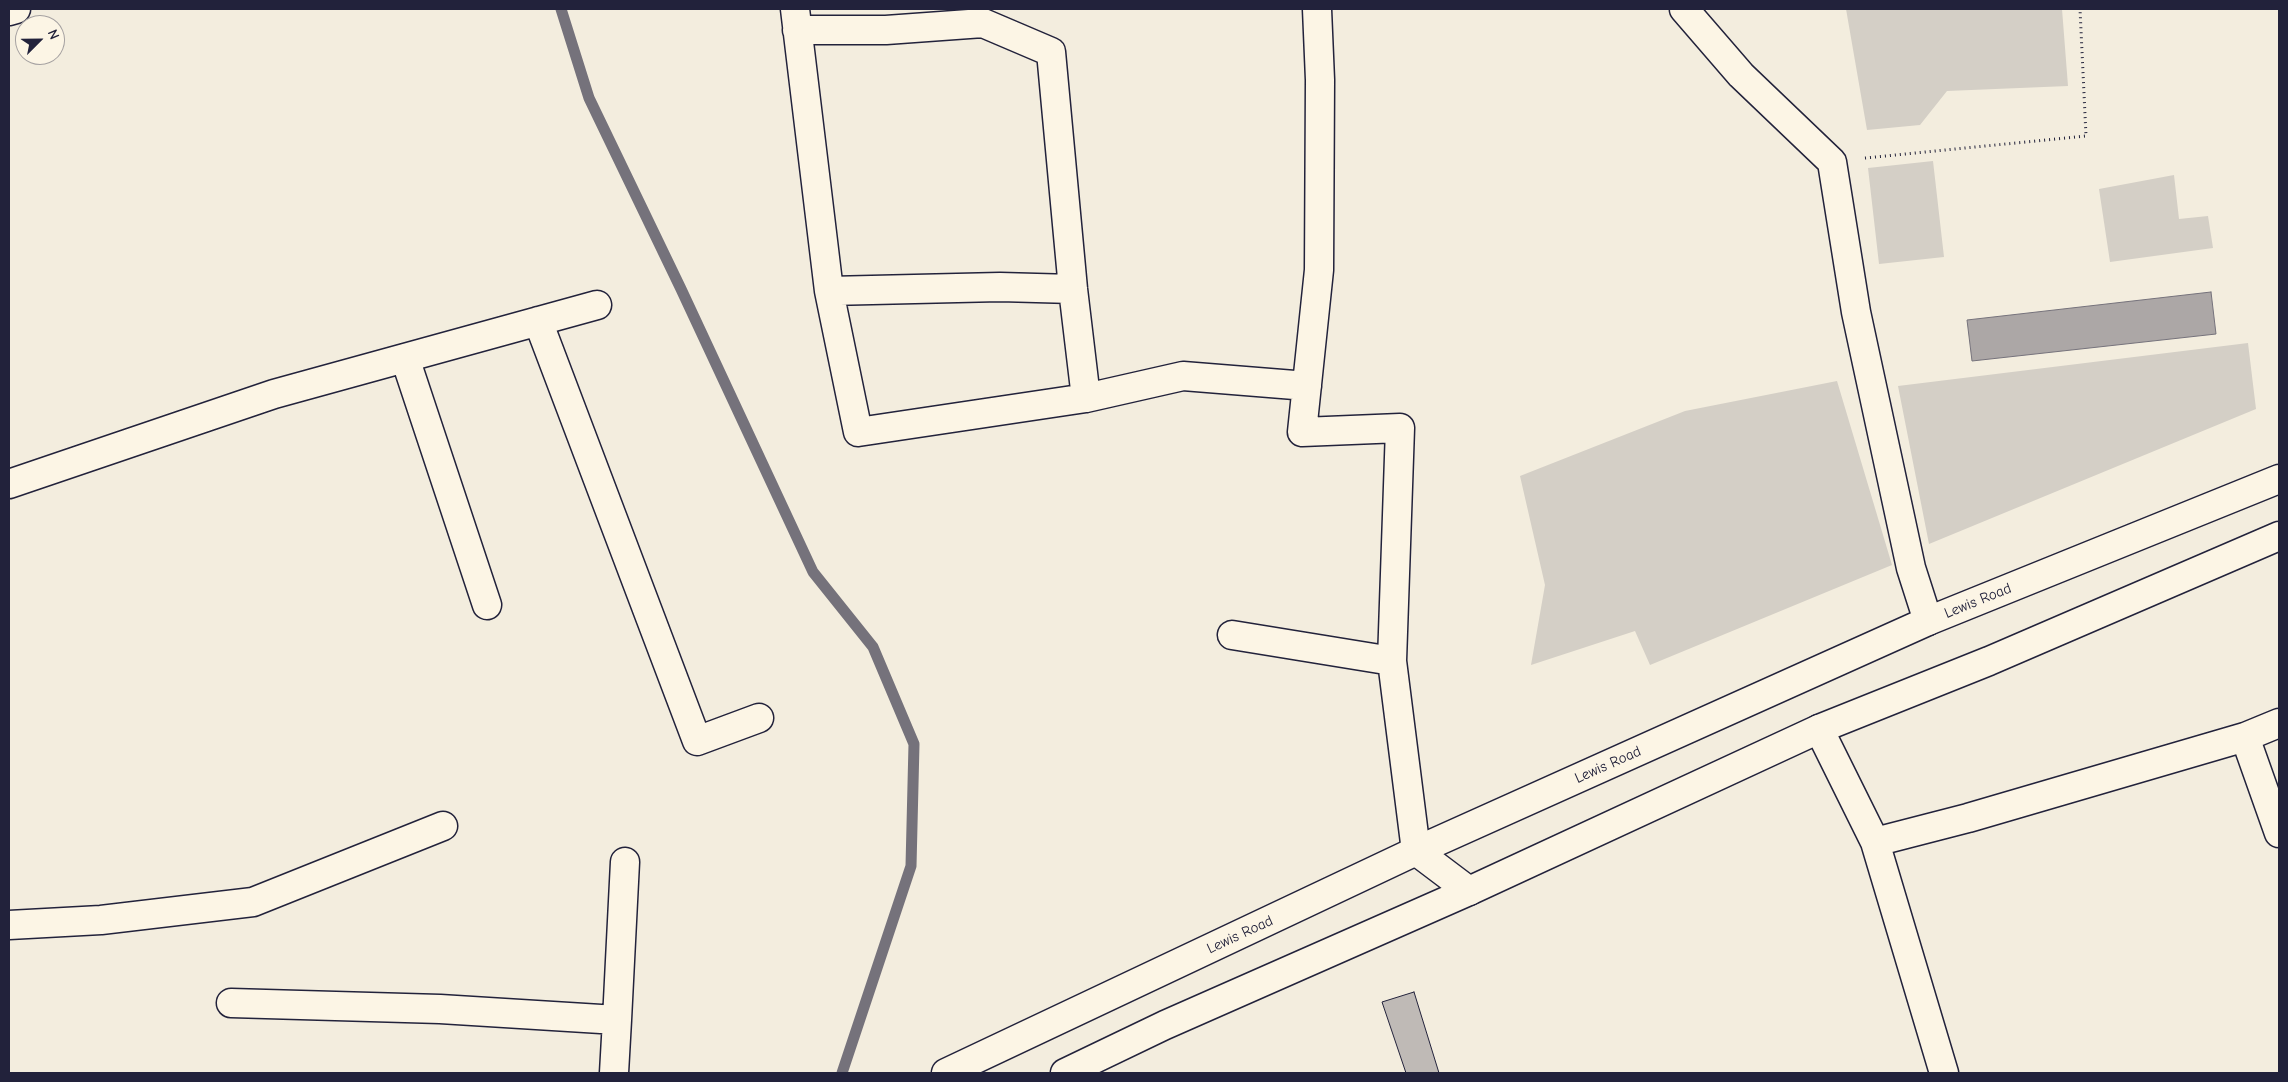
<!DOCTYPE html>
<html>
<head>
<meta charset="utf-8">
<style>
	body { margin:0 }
	#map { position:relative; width:2288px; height:1082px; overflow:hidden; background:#f3edde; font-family:"Comic Neue",sans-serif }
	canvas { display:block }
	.frame { position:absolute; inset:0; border:10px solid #22223b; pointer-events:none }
	.north { position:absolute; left:15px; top:15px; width:50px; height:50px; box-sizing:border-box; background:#fcf5e5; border:1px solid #a5a1a1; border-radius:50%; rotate:67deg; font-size:14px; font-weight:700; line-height:20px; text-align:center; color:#22223b }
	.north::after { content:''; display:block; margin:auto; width:18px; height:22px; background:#22223b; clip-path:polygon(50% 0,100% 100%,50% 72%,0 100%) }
</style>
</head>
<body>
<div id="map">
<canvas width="2288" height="1082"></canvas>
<div class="frame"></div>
<div class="north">N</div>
</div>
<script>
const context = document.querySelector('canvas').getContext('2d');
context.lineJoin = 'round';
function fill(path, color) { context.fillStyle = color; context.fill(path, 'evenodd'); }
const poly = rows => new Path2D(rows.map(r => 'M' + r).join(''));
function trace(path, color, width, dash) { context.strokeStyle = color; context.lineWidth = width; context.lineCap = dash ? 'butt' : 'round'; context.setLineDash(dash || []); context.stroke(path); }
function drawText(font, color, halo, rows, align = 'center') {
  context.font = font + ' "Comic Neue",sans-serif'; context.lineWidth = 5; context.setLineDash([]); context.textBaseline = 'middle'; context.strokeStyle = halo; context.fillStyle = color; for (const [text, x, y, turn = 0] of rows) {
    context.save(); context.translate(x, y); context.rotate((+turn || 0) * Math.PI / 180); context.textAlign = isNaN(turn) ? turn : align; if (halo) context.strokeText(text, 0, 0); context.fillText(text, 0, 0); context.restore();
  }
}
const green = poly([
	[1846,9,2062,9,2068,86,1947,91,1920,125,1867,130],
	[1933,161,1944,257,1879,264,1868,168],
	[2174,175,2179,219,2208,216,2213,248,2110,262,2099,189],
	[2248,343,2256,409,1929,544,1898,386],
	[1837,381,1892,565,1650,665,1635,631,1531,665,1545,585,1520,476,1685,411]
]);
const water = poly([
	[2211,292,2216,334,1972,361,1967,320,2211,292]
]);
const stream = poly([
	[561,9,589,98,681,289,813,572,873,647,914,744,911,866,842,1073]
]);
const building = poly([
	[1414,992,1439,1073,1406,1073,1382,1002,1414,992]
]);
const path = poly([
	[1865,158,2086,136,2080,9]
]);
const minor = poly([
	[795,9,829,291],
	[1317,9,1320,80,1319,270,1302,432,1400,428,1392,661,1416,851,1469,891],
	[1684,9,1741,75,1832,162,1856,312,1911,568,1928,621],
	[9,11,16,9],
	[797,30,886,30,983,23,1051,52,1073,289,1086,398,1183,376,1307,386],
	[1073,289,1000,287,829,291,858,432,1086,398],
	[538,321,697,741,759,718],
	[405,358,487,605],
	[9,484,274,394,597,305],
	[1232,635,1392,661],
	[1819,729,1875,842],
	[2245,737,2279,833],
	[9,925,101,920,253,902,443,826],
	[231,1003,440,1009,617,1020,614,1073],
	[617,1020,625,862],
	[1944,1073,1875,842,1968,818,2245,737,2279,723]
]);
const major = poly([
	[946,1073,1416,851,1928,621,2279,479],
	[1065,1073,1165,1025,1469,891,1819,729,1989,661,2279,536]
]);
const streetNames = [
	["Lewis Road",1978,601,-22],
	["Lewis Road",1608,765,-24],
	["Lewis Road",1240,935,-25]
];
fill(green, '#d4cfc6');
fill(water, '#aca7a6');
trace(water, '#75727b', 1);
trace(stream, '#75727b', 11);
fill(building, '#bfbab6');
trace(building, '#22223b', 1);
trace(minor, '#22223b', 31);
trace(major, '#22223b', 31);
trace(path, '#22223b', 3, [1, 4]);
trace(minor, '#fcf5e5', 28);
trace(major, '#fcf5e5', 28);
drawText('15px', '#22223b', '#fcf5e5', streetNames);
</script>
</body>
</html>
